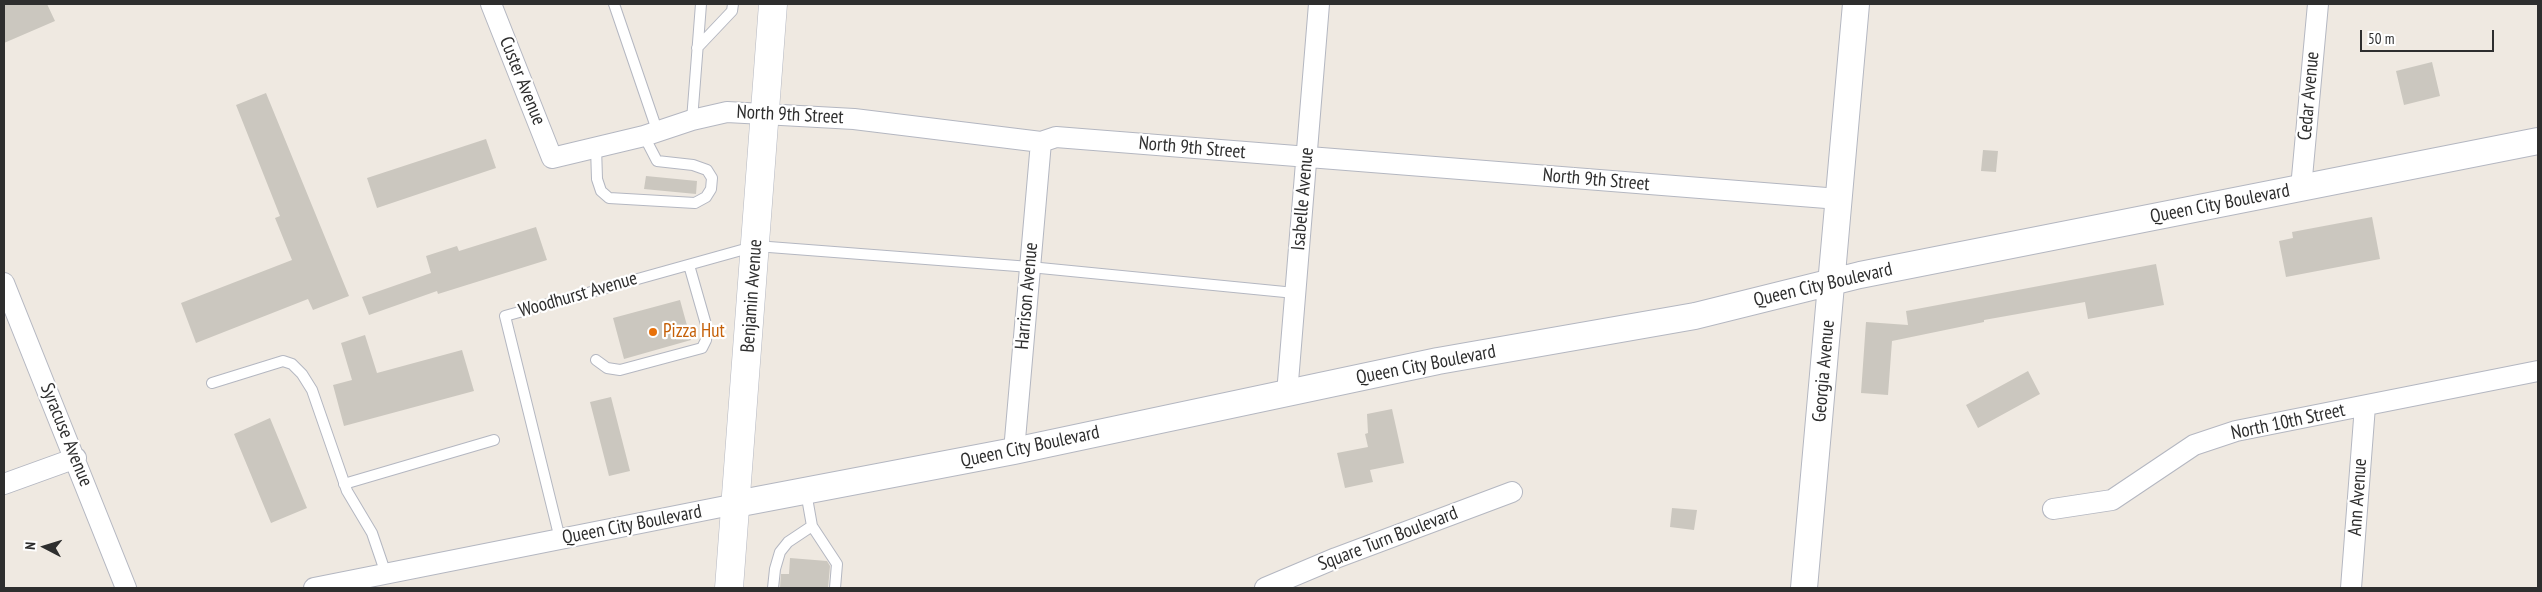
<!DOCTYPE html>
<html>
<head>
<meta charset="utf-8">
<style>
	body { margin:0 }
	#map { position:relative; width:2542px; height:592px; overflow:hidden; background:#efe9e1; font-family:"PT Sans Narrow",sans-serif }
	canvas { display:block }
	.frame { position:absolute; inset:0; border:5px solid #2e2e2e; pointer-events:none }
	.north { position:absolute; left:20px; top:522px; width:50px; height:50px; -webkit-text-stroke:4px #fff; paint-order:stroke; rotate:275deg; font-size:14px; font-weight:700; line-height:20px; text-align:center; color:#2e2e2e }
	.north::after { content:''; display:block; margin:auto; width:18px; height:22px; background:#2e2e2e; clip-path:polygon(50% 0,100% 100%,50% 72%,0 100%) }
	.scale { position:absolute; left:2360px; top:30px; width:134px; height:22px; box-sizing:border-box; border:2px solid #2e2e2e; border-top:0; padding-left:6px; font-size:15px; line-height:18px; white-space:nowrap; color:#2e2e2e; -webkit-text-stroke:4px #fff; paint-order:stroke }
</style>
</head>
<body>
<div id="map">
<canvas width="2542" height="592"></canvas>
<div class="frame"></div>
<div class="north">N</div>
<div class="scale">50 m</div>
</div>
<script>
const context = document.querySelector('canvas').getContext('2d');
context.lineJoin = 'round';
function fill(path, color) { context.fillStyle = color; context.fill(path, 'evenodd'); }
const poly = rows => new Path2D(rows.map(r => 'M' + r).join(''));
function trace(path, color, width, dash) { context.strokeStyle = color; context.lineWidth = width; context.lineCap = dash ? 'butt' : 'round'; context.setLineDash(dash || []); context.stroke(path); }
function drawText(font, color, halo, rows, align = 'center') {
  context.font = font + ' "PT Sans Narrow",sans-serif'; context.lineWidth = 4.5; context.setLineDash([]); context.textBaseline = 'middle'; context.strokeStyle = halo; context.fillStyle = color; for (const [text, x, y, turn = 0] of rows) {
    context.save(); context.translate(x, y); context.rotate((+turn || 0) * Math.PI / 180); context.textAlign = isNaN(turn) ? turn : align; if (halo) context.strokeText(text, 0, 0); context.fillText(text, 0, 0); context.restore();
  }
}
const building = poly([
	[4,4,47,4,55,21,4,43],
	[2432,62,2440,96,2404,105,2396,71],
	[266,93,349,296,313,310,308,299,196,343,181,303,292,260,275,218,280,216,236,105],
	[486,139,496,168,377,208,367,178],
	[1983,150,1998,151,1996,172,1981,171],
	[646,176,697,181,696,194,644,189],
	[2372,217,2380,259,2286,277,2279,241,2293,238,2292,232],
	[536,227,547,260,438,294,437,291,369,315,362,297,431,273,426,256,457,246,459,251],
	[2156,264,2164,305,2088,319,2085,302,1984,320,1984,322,1892,341,1888,395,1861,393,1866,322,1908,325,1906,311],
	[680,300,691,340,624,359,613,318],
	[365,335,377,373,462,350,474,391,344,426,333,385,352,380,341,343],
	[2028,371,2040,394,1978,428,1966,405],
	[611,397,630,471,609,476,590,402],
	[1392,409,1404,463,1370,470,1373,482,1345,488,1337,453,1368,447,1365,434,1368,433,1367,414],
	[270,418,307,508,271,523,234,434],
	[1672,508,1697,510,1694,530,1670,527],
	[790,558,827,561,830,566,828,588,780,588,781,574,789,574]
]);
const service = poly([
	[614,4,658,133],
	[697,48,732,11,733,4],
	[692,120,701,4],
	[596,147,597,179,601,191,609,198,695,203,706,197,711,189,712,178,707,170,693,165,657,161,644,136],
	[596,360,607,368,620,370,702,348,706,340,707,328,689,265],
	[212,383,283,361,292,364,302,374,312,390,347,491,372,533,386,574],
	[344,484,494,440],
	[806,492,812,526,837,564,835,588],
	[560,539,505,316,756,246,1030,267,1295,293],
	[773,588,775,569,780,552,788,542,812,526]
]);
const minor = poly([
	[491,4,552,158,644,136,692,120,727,112,854,119,1041,142,1056,137,1839,199],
	[2301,188,2318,4],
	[4,283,126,588],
	[1287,394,1319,4],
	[1014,451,1041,142],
	[4,484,76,458],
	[2053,509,2112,500,2194,445,2236,431,2538,371],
	[314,588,736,504],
	[1265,588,1336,558,1512,492],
	[2351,588,2365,406]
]);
const tertiary = poly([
	[736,504,1014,451,1438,361,1695,316,1860,275,2538,141],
	[1804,588,1856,4]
]);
const secondary = poly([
	[729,588,773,4]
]);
const markers = [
	[653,332,5,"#e8710a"]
];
const streetNames = [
	["Custer Avenue",522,81,68],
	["Cedar Avenue",2309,96,-85],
	["North 9th Street",790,115,3],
	["North 9th Street",1192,148,5],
	["North 9th Street",1596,180,5],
	["Isabelle Avenue",1303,199,-85],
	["Queen City Boulevard",2220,204,-11],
	["Queen City Boulevard",1823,285,-13],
	["Woodhurst Avenue",578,295,-16],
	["Benjamin Avenue",752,296,-86],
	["Harrison Avenue",1027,296,-85],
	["Queen City Boulevard",1426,365,-11],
	["Georgia Avenue",1824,371,-85],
	["North 10th Street",2288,422,-12],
	["Syracuse Avenue",66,435,68],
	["Queen City Boulevard",1030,447,-12],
	["Ann Avenue",2358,497,-86],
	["Queen City Boulevard",632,525,-11],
	["Square Turn Boulevard",1388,539,-21]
];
const foodNames = [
	["Pizza Hut",663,332]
];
fill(building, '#cbc7bf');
trace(service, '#b4b7c1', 12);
trace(minor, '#b4b7c1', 22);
trace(tertiary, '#b4b7c1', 28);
trace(secondary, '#b4b7c1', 29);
trace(service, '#fff', 10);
trace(minor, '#fff', 20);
trace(tertiary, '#fff', 26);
trace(secondary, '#fff', 28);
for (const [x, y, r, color] of markers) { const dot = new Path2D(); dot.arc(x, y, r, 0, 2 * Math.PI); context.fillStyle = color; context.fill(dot); trace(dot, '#fff', 2); }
drawText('19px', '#2e2e2e', '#fff', streetNames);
drawText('19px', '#c56008', '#fff', foodNames, 'left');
</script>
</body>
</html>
